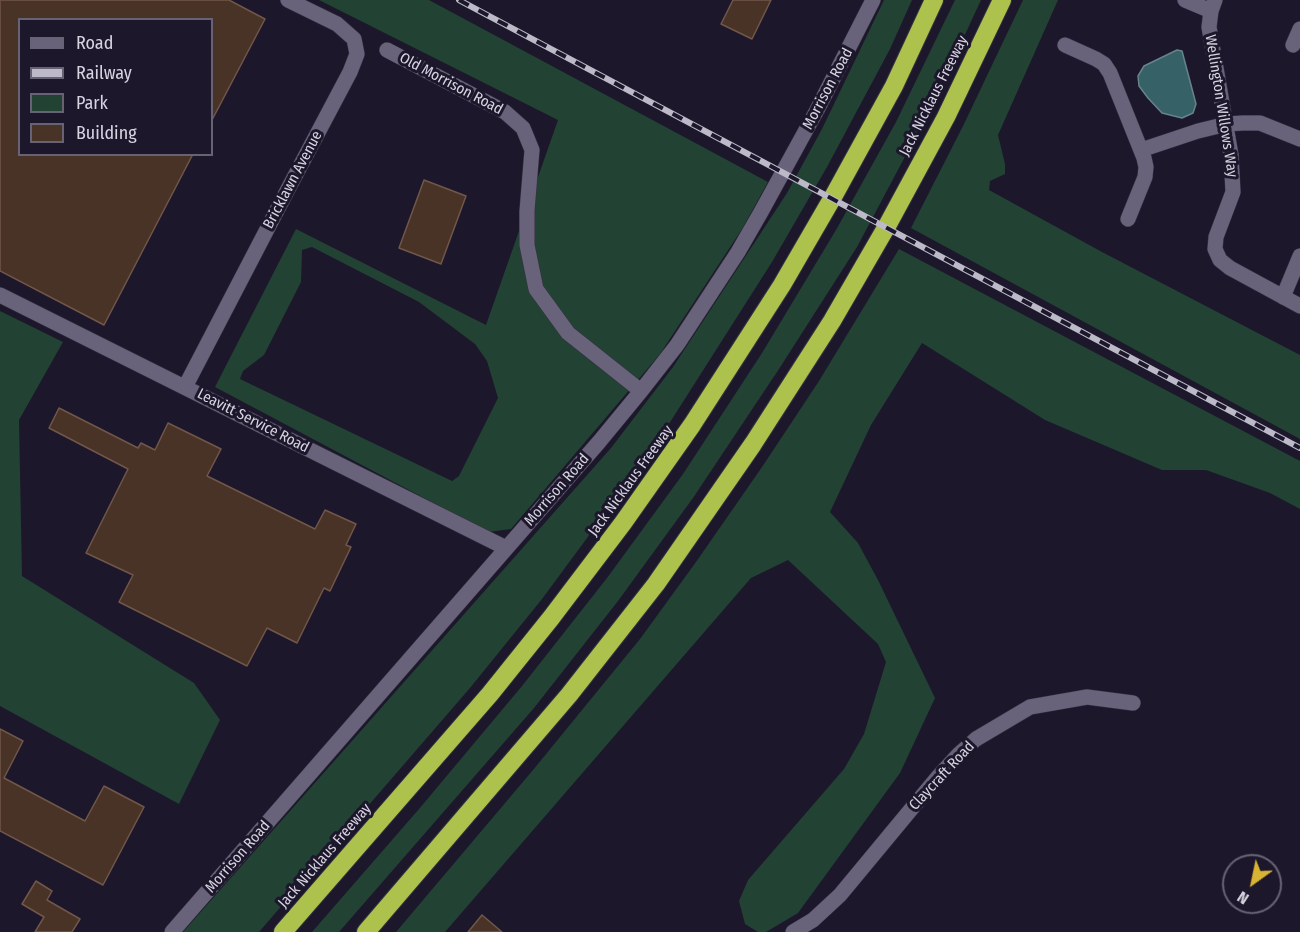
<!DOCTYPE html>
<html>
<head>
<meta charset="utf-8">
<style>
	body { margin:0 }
	#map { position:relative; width:1300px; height:932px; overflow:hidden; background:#1d172b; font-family:"Fira Sans Condensed",sans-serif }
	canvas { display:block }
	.legend { position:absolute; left:18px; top:18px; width:195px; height:138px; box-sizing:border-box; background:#1d172b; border:2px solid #676374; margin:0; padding:8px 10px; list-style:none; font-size:18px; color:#d7d4e2 }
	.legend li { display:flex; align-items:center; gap:12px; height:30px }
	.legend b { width:30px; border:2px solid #676374 }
	.north { position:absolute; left:1222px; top:854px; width:60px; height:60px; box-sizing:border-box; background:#1d172b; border:2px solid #676374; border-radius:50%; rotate:213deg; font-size:16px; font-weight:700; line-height:24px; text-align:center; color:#d7d4e2 }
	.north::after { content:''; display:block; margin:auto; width:21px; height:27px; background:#d7b434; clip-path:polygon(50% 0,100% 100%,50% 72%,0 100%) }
</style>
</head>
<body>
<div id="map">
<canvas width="1300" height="932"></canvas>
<ul class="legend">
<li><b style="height:8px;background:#68627a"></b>Road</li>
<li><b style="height:8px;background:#bcb9c8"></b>Railway</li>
<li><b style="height:16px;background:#224234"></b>Park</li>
<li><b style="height:16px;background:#493326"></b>Building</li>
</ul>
<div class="north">N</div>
</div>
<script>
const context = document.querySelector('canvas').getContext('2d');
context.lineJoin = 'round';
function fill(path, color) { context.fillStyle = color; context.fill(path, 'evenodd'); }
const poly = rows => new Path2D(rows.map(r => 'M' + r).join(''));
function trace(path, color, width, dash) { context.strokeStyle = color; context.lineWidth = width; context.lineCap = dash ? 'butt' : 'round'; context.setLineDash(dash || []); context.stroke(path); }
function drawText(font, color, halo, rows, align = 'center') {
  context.font = font + ' "Fira Sans Condensed",sans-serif'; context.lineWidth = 6; context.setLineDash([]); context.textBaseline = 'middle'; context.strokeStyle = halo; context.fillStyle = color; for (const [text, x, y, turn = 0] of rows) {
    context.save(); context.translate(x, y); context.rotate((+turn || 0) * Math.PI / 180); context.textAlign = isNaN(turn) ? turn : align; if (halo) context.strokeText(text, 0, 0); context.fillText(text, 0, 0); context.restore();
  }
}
const green = poly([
	[319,0,429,0,768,182,742,229,660,354,511,529,488,532,215,387,296,229,486,325,558,120],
	[312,247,419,302,475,344,487,361,498,398,459,476,452,481,240,379,243,371,264,355,301,282,302,250],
	[884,0,912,0,890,49,827,167,772,262,667,427,610,507,542,599,470,688,259,932,183,932,611,448,673,367,787,193,822,129],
	[955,0,981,0,933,104,857,247,779,369,693,498,618,601,534,708,339,932,312,932,419,809,522,686,607,578,683,474,762,353,836,230,896,122],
	[1023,0,1058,0,998,135,1005,164,1005,174,990,181,989,190,1102,252,1300,355,1300,439,911,228,964,124],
	[899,249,1300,461,1300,509,1270,493,1206,470,1162,470,1045,420,922,343,871,425,830,512,858,543,878,580,935,698,900,773,798,913,766,932,758,932,745,924,739,901,748,880,844,769,864,734,886,662,878,644,788,560,751,578,445,932,396,932,533,770,640,639,696,562,762,467,819,381],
	[0,311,63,342,19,420,22,576,194,683,220,720,179,804,0,706]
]);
const water = poly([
	[1177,50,1182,51,1196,104,1193,113,1182,118,1162,113,1148,98,1139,86,1138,76,1144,66,1177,50]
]);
const building = poly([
	[0,0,229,0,265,19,212,120,212,20,20,20,20,154,193,154,104,325,0,271,0,0],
	[733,0,771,0,752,39,721,24,733,0],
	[424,180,466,196,441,264,399,248,424,180],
	[59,408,138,448,141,443,155,450,168,423,221,449,207,476,315,529,325,510,356,524,346,545,351,547,330,591,324,588,297,643,267,628,247,666,119,602,133,575,86,553,128,469,49,428,59,408],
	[0,729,23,741,4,778,85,821,104,786,144,807,103,885,0,831,0,729],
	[36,881,52,891,47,900,80,919,72,932,35,932,44,917,22,904,36,881],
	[482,915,502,932,468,932,482,915]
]);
const minor = poly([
	[1185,0,1211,11],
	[1215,0,1211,11,1209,27,1231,155,1233,192,1216,237,1215,249,1220,260,1230,268,1300,306],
	[1065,45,1096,59,1104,64,1110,73,1144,158,1146,167,1145,177,1128,219],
	[1293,45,1300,29],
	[387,50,505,112,523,128,532,150,527,211,527,245,536,289,568,333,641,391],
	[1141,150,1198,131,1227,124,1243,123,1260,123,1300,139],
	[0,295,506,548],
	[1283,297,1300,256],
	[185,387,287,191,350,72,357,54,354,39,337,24,288,0],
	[172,932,599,442,641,391,677,345,738,252,761,212,817,110,873,0],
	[793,932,813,920,840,895,937,778,959,754,976,739,1030,707,1087,697,1133,703]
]);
const highway = poly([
	[283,932,490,694,551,618,623,523,692,425,782,285,833,197,894,86,934,0],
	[366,932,569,695,656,584,753,444,832,321,887,226,946,117,1002,0]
]);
const rail = poly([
	[459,0,1300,448]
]);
const streetNames = [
	["Old Morrison Road",451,84,28],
	["Morrison Road",828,89,-62],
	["Jack Nicklaus Freeway",934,96,-63],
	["Wellington Willows Way",1221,106,81],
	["Bricklawn Avenue",293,180,-62],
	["Leavitt Service Road",253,421,27],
	["Jack Nicklaus Freeway",631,481,-54],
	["Morrison Road",557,490,-49],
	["Claycraft Road",942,776,-47],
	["Jack Nicklaus Freeway",325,856,-49],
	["Morrison Road",238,857,-49]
];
fill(green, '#224234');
fill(water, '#366167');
trace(water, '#66848c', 1.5);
fill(building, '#493326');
trace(building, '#70574a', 1.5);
trace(minor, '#353141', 16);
trace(highway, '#353141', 20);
trace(minor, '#68627a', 15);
trace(highway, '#adc14d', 18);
trace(rail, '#bcb9c8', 6);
trace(rail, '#1d172b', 4, [11]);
drawText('15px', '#d7d4e2', '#1d172b', streetNames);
</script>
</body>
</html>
